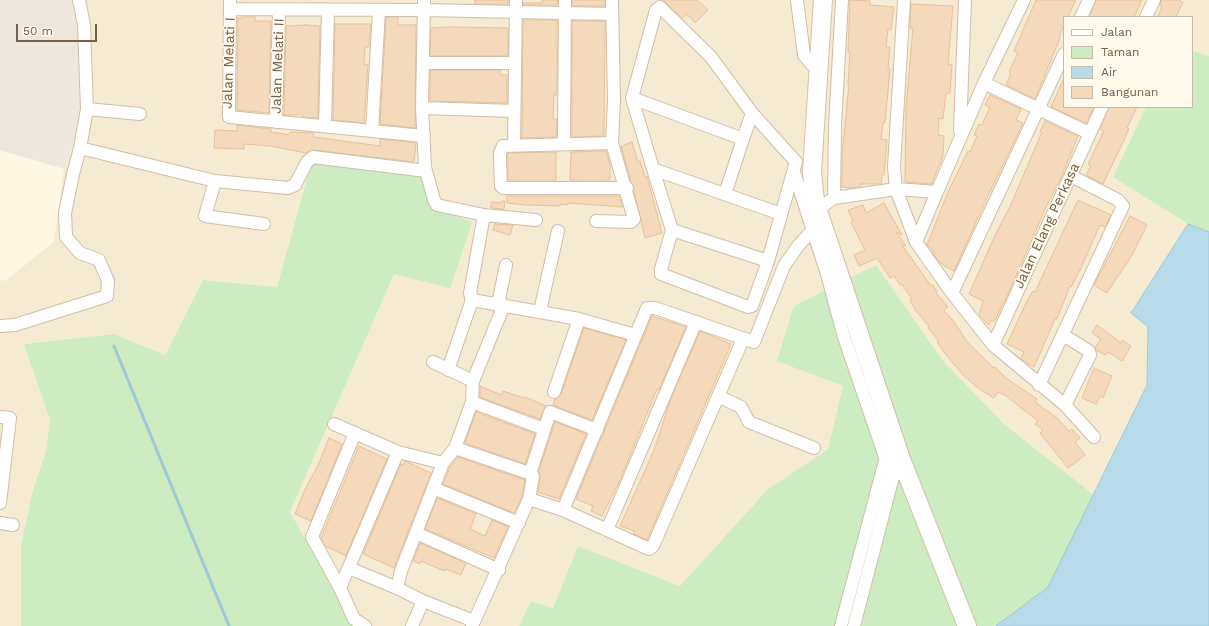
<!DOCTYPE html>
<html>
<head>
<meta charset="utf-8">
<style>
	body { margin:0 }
	#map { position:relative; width:1209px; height:626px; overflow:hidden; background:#fdf7e4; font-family:"Work Sans",sans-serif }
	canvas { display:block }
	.legend { position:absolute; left:1063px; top:16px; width:130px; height:92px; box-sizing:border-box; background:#fffaeb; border:1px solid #c9bcaa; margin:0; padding:5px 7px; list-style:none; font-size:12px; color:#775f48 }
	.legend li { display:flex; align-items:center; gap:8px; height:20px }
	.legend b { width:20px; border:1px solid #c9bcaa }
	.scale { position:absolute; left:16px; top:24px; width:81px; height:18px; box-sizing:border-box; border:2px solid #775f48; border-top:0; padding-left:5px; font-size:12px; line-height:14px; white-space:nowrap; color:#775f48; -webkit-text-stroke:3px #fffaeb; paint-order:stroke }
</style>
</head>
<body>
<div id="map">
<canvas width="1209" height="626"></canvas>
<ul class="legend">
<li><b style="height:5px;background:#fff"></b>Jalan</li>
<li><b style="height:11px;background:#cdecc1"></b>Taman</li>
<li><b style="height:11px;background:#b7dbe8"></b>Air</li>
<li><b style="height:11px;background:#f4d9ba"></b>Bangunan</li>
</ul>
<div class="scale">50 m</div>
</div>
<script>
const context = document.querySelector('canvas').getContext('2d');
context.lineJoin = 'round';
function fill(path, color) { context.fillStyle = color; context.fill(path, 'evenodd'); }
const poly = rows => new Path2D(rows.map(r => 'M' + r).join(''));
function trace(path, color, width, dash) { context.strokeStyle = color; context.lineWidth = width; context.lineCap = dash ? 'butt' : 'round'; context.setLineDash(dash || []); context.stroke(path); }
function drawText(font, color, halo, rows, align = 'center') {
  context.font = font + ' "Work Sans",sans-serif'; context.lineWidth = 3; context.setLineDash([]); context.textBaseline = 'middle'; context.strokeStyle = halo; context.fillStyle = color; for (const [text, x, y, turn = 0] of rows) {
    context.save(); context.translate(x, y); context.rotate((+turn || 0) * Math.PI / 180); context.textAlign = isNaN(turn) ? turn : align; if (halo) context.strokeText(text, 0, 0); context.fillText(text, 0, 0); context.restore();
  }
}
const residential = poly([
	[74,0,1209,0,1209,56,1192,50,1192,17,1064,17,1064,107,1146,107,1113,177,1188,224,1131,313,1148,327,1147,385,1094,495,1004,424,942,361,876,266,778,361,843,386,828,449,767,490,680,586,578,546,553,608,531,601,519,626,355,626,290,512,394,274,312,160,277,287,203,280,165,355,114,334,24,344,50,420,46,451,33,490,21,545,21,626,0,626,0,280,5,281,54,242,64,169,81,122]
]);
const industrial = poly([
	[0,0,74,0,81,23,81,122,64,169,0,150]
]);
const green = poly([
	[1192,50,1209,56,1209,232,1188,224,1113,177,1146,107,1192,107],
	[312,160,429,175,432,205,472,223,450,288,394,274,290,512,355,626,21,626,21,545,33,490,46,451,50,420,24,344,114,334,165,355,203,280,277,287],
	[876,265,943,361,1004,424,1094,495,1048,587,996,626,519,626,531,601,553,608,578,546,680,586,767,490,828,449,843,386,777,361,794,306]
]);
const water = poly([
	[1188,224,1209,232,1209,626,996,626,1048,587,1147,385,1148,327,1131,313,1188,224]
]);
const stream = poly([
	[114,346,229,626]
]);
const building = poly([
	[475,0,508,0,508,4,475,4,475,0],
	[542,0,558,0,557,5,523,5,523,3,542,3,542,0],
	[572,0,605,0,605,6,572,6,572,0],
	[663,0,697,0,708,10,695,23,687,14,682,18,663,0],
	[850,0,870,1,870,5,894,7,891,30,888,29,886,47,890,47,888,69,890,69,885,123,883,123,881,139,887,140,884,175,882,175,881,184,860,184,860,187,851,188,842,187,842,155,849,85,848,85,850,52,848,52,850,0],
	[1036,0,1076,0,1068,17,1064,17,1064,25,1059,37,1060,38,1035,99,1006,85,1010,76,1010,69,1018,53,1014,51,1036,0],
	[1096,0,1142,0,1134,17,1089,17,1096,0],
	[1161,0,1178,0,1183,2,1176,17,1158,17,1162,7,1160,6,1161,0],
	[911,4,953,6,948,64,952,65,950,93,946,93,943,119,939,118,938,135,944,136,943,154,941,164,939,165,932,184,905,182,906,107,913,28,910,28,911,4],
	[243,17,255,17,255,21,271,21,269,113,237,110,238,18,242,18,243,17],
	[386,17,398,17,398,25,416,25,415,128,380,124,386,17],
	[523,20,557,20,557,95,554,95,553,119,557,119,556,137,522,138,523,20],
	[572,21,605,21,604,136,572,137,572,21],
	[335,24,371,24,369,47,365,47,364,64,368,65,364,123,333,120,335,24],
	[305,25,320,26,318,118,303,117,303,115,284,115,286,26,305,25],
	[450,27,508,28,508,56,430,56,431,28,450,27],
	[430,70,500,70,500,75,507,75,507,103,430,101,430,70],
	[1064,78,1064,107,1094,107,1086,123,1051,107,1064,78],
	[990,95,1021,109,1016,120,1023,123,985,202,954,271,943,265,943,264,939,262,932,252,933,250,927,245,948,192,968,151,970,152,977,136,974,135,979,124,982,125,990,107,985,105,990,95],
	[1109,107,1137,107,1127,128,1129,129,1103,184,1086,175,1091,166,1088,164,1104,131,1100,129,1109,107],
	[1045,121,1078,136,1060,180,1047,205,1008,294,994,322,991,320,989,325,979,315,983,301,969,294,996,233,1009,209,1042,132,1040,132,1045,121],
	[237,125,271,129,271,132,289,135,290,132,314,133,314,137,380,146,380,139,416,143,414,162,314,150,306,153,271,146,244,144,244,149,214,148,215,130,237,131,237,125],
	[632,142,638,162,640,161,645,177,647,176,649,184,662,233,645,238,634,191,634,188,631,182,621,146,632,142],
	[606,151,610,164,610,180,570,180,571,152,606,151],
	[556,152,556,180,508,180,508,153,556,152],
	[507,196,619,196,623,207,569,203,568,205,560,204,560,206,526,205,507,203,507,196],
	[1078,200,1111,215,1105,227,1100,225,1080,270,1071,287,1070,286,1057,319,1055,319,1034,367,1021,359,1024,352,1007,344,1027,301,1033,291,1035,292,1078,200],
	[502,201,505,201,504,209,491,208,491,202,501,203,502,201],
	[884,203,902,235,896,232,906,246,902,245,931,286,933,285,937,292,936,293,948,307,945,306,947,308,944,311,952,319,968,343,994,368,995,367,1006,378,1037,399,1035,402,1057,418,1069,431,1072,429,1080,438,1075,442,1085,455,1068,468,1040,433,1043,430,1035,424,1038,421,1005,395,998,392,994,398,978,388,963,375,944,352,937,342,939,341,928,328,929,326,916,311,910,300,912,299,902,284,900,285,894,276,890,278,877,258,859,266,854,255,865,250,851,222,853,221,848,210,863,205,866,213,884,203],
	[1130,216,1147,225,1132,255,1107,293,1094,285,1130,216],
	[495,224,513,225,510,235,493,230,495,224],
	[652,316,686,327,659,390,657,389,620,480,602,516,591,511,593,506,576,499,652,316],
	[1097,325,1121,343,1122,340,1131,346,1122,361,1108,352,1106,355,1096,350,1095,348,1101,339,1092,333,1097,325],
	[584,328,626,340,592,420,553,405,555,399,561,394,584,328],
	[700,331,731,344,647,540,634,534,634,531,620,526,655,448,671,398,700,331],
	[1094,368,1112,376,1103,398,1100,396,1096,404,1082,398,1094,368],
	[480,386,501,395,503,391,524,398,525,397,546,406,540,419,480,397,480,386],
	[476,412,535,434,525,464,465,443,476,412],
	[555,422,586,434,559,499,538,492,540,478,539,471,555,422],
	[329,438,342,444,311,521,295,514,304,492,320,461,329,438],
	[359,446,387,459,346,556,325,546,321,538,359,446],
	[458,457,525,480,522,497,514,513,443,484,450,467,458,457],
	[405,461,431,473,394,568,363,554,401,464,403,465,405,461],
	[437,498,476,514,470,529,485,536,492,520,508,527,494,558,425,529,437,498],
	[420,543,466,563,461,575,445,569,444,571,421,561,420,564,413,561,420,543]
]);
const street = poly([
	[230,0,229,117,424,136],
	[424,0,422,108,425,167,434,200,437,205,484,215,470,293,472,300,579,319,635,335],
	[797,0,804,55,812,65,818,66],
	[904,0,894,167,896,189,937,192,916,242],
	[231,9,424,10,612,14],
	[1081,17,1089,0],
	[1146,17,1154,0],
	[423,63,515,63],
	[984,83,1089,133],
	[632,98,743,139,725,194],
	[422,108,514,111],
	[87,109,140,114],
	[276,122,279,10],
	[325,126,328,10],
	[372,131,379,11],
	[960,131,965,0],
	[743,139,752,113],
	[612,143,503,146,500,153,500,162,501,186,503,188,627,188],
	[564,144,565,0],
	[514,145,516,0],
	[80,148,215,181,288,188,295,185,307,162,313,157,426,171],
	[653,169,632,98,656,10,660,7,711,57,752,113,796,162,768,261,752,306,748,307,661,274,661,269,672,230,653,169,781,214],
	[794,172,827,274,843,334,885,457,895,469,908,479],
	[215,181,205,216,264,224],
	[937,192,984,83,1024,0],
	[834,198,835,126,842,0],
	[484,215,536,220],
	[808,216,834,198,896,189,916,242,952,293,993,345,1065,405,1094,437],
	[596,221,631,222,634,219,612,143,614,101,612,0],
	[672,230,768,261],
	[952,293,1064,54],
	[498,304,506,265],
	[540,311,558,231],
	[0,326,15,325,107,296,108,281,99,260,80,253,66,237,65,213,73,174,80,148,87,109,84,25,79,0],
	[1063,335,1089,351,1090,355,1065,405],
	[993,345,1102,107],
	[433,362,473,381],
	[448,370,472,300],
	[1039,385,1123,206,1118,200,1071,176],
	[554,392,579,319],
	[718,396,741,407,749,422,814,448],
	[472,402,544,429],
	[0,417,10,418,0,503],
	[334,424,398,452,443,463,455,448,532,474,533,477,529,499,563,510,649,549,653,546,743,339],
	[355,433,312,537,340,588,354,619,365,626],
	[455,448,472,402,473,381,504,305],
	[443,463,401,571,397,588,423,601,474,621],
	[530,474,550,412,597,430],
	[433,488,519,523],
	[563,510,647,308,655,308,754,342,784,266,798,246,812,231,824,227],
	[0,523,13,525],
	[607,530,696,322],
	[416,533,499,570],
	[349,568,397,588],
	[340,588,398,452],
	[412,626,423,601],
	[472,626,529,499],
	[841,626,887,453],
	[854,626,895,469,899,463]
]);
const secondary = poly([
	[823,0,812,172,815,202,901,459,967,626]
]);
const streetNames = [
	["Jalan Melati I",229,63,-88],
	["Jalan Melati II",278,66,-88],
	["Jalan Elang Perkasa",1047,226,-65]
];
fill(residential, '#f5ead2');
fill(industrial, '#ede7de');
fill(green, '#cdecc1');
fill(water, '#b7dbe8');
trace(water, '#9dc9da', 1);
trace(stream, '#9dc9da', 3);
fill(building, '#f4d9ba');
trace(building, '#e8c199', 1);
trace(street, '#cfbfaa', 14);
trace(secondary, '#d5c2a9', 20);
trace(street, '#fff', 12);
trace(secondary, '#fff', 18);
drawText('14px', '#775f48', '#fffaeb', streetNames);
</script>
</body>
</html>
